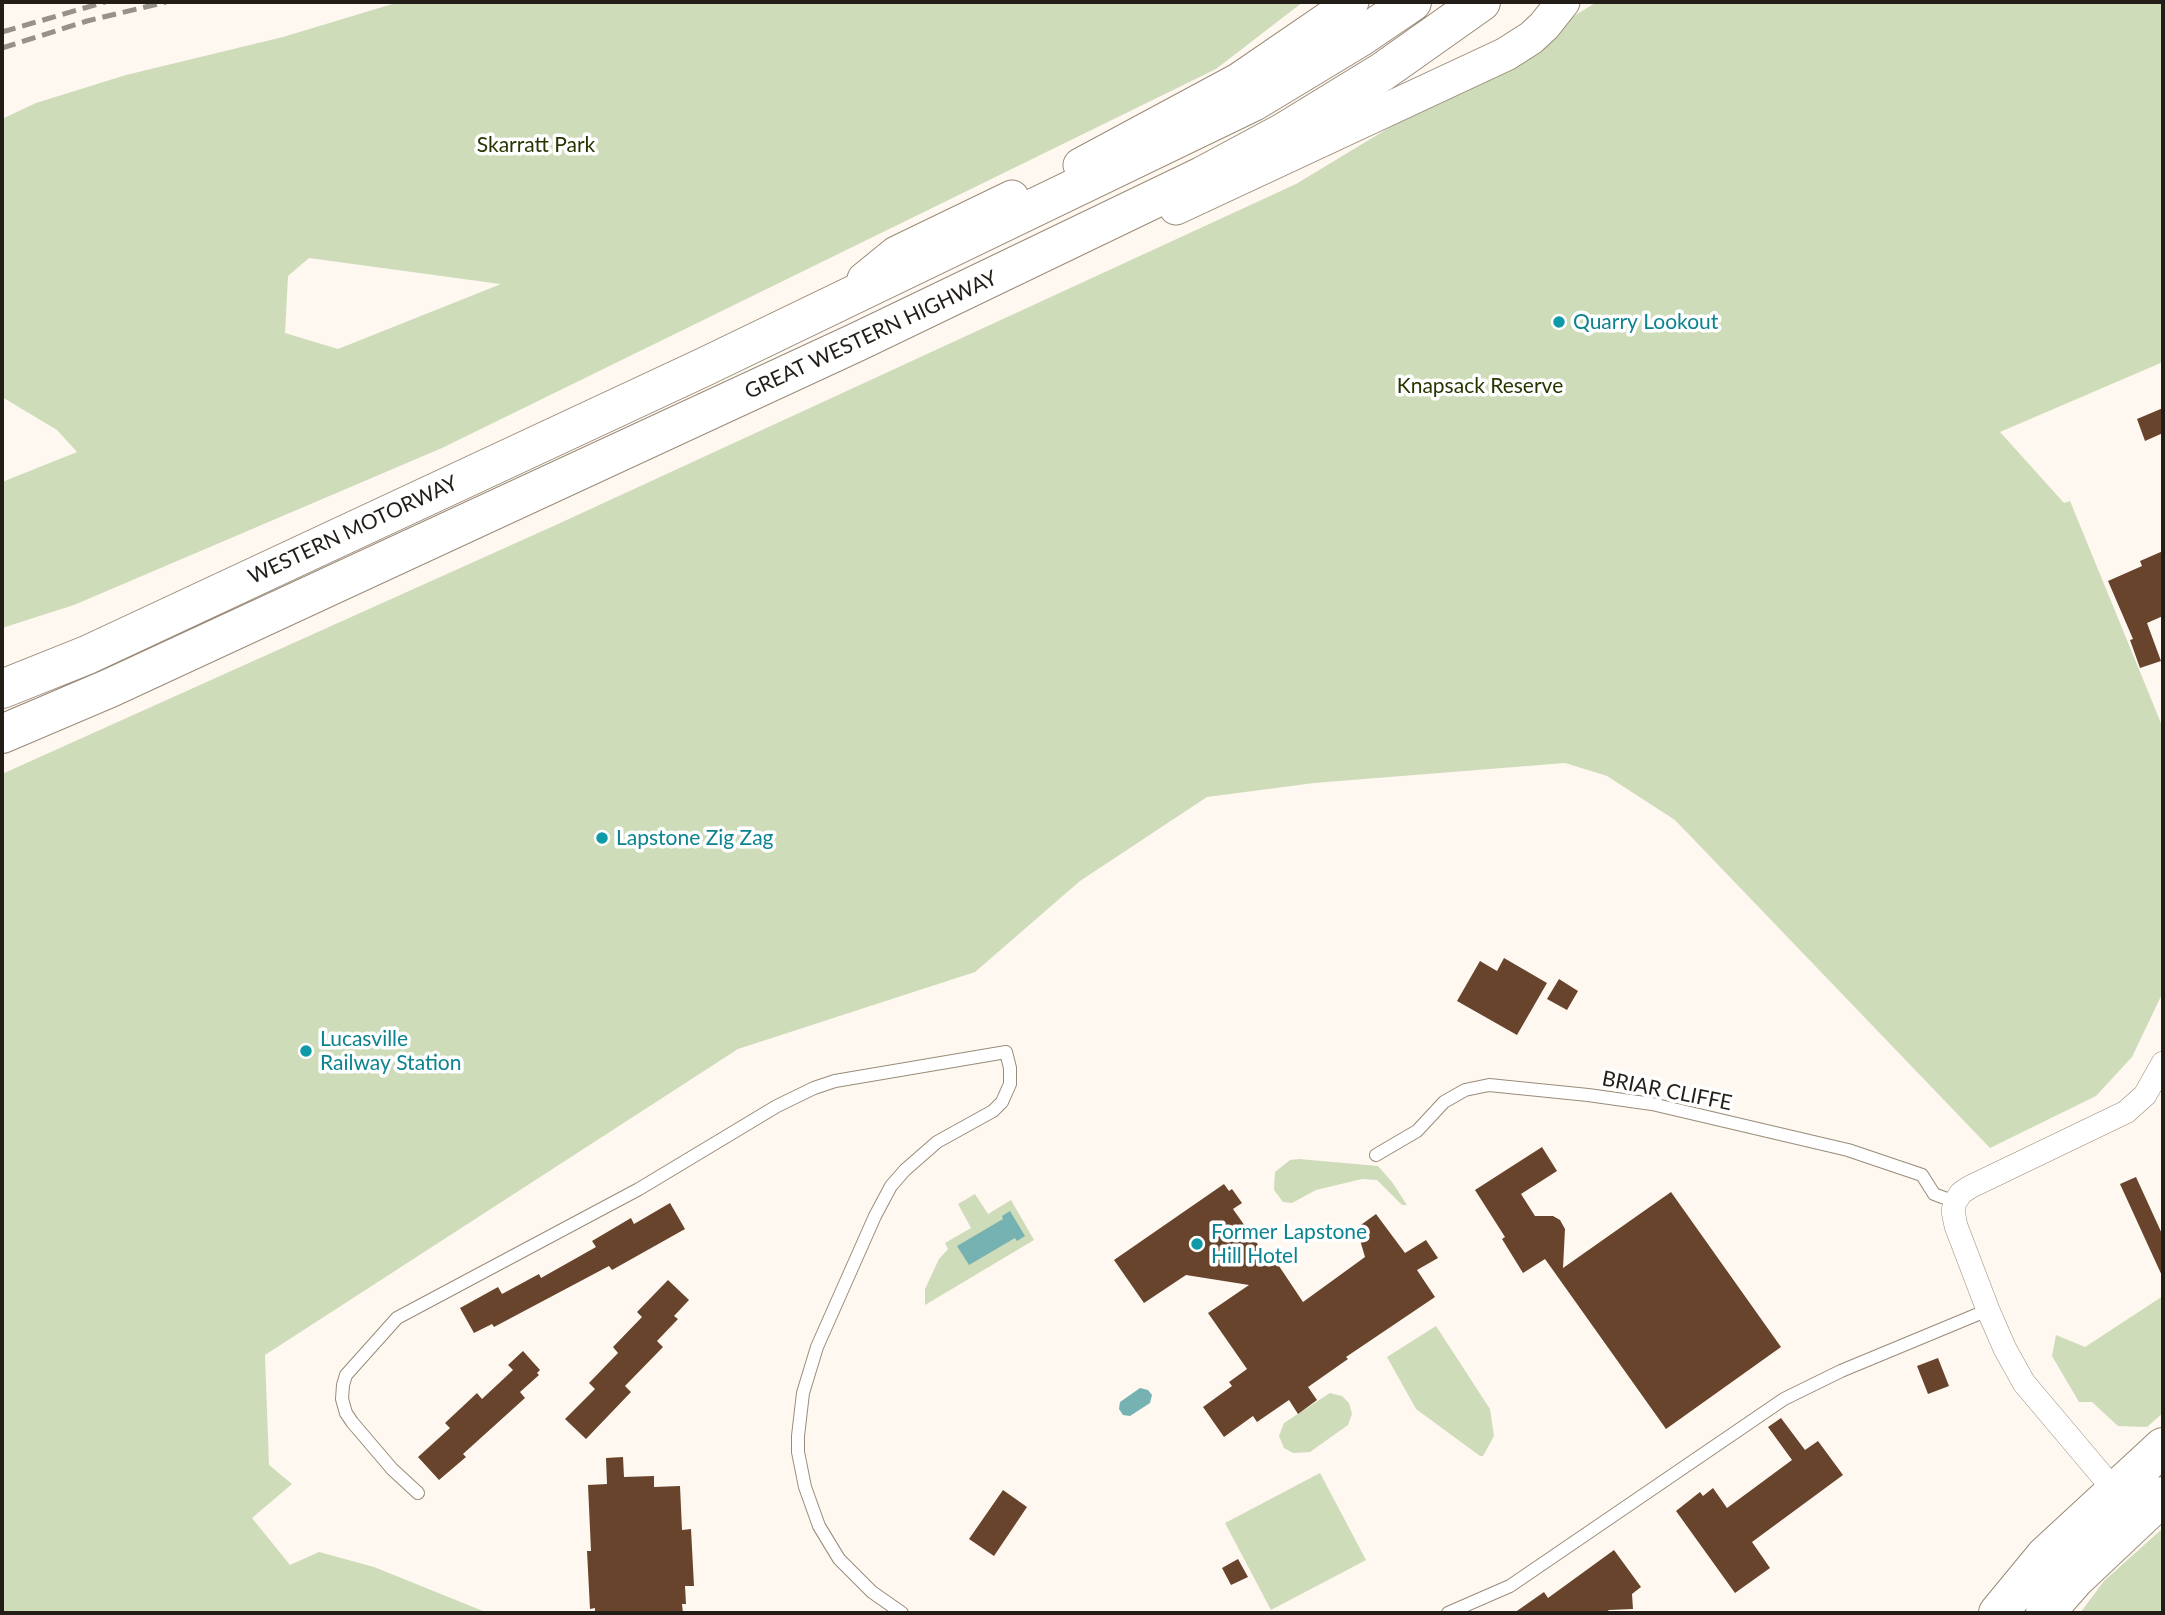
<!DOCTYPE html>
<html>
<head>
<meta charset="utf-8">
<style>
	body { margin:0 }
	#map { position:relative; width:2165px; height:1615px; overflow:hidden; background:#fef8f0; font-family:Lato,sans-serif }
	canvas { display:block }
	.frame { position:absolute; inset:0; border:4px solid #221d16; pointer-events:none }
</style>
</head>
<body>
<div id="map">
<canvas width="2165" height="1615"></canvas>
<div class="frame"></div>
</div>
<script>
const context = document.querySelector('canvas').getContext('2d');
context.lineJoin = 'round';
function fill(path, color) { context.fillStyle = color; context.fill(path, 'evenodd'); }
const poly = rows => new Path2D(rows.map(r => 'M' + r).join(''));
function trace(path, color, width, dash) { context.strokeStyle = color; context.lineWidth = width; context.lineCap = dash ? 'butt' : 'round'; context.setLineDash(dash || []); context.stroke(path); }
function drawText(font, color, halo, rows, align = 'center') {
  context.font = font + ' Lato,sans-serif'; context.lineWidth = 7; context.setLineDash([]); context.textBaseline = 'middle'; context.strokeStyle = halo; context.fillStyle = color; for (const [text, x, y, turn = 0] of rows) {
    context.save(); context.translate(x, y); context.rotate((+turn || 0) * Math.PI / 180); context.textAlign = isNaN(turn) ? turn : align; if (halo) context.strokeText(text, 0, 0); context.fillText(text, 0, 0); context.restore();
  }
}
const green = poly([
	[399,2,1303,2,1216,69,442,448,74,605,2,628,2,482,77,452,57,430,2,397,2,119,36,103,126,75,283,37],
	[309,258,500,284,501,284,338,349,285,333,288,276],
	[1597,2,2163,2,2163,362,2000,432,2064,503,2070,501,2163,728,2163,992,2132,1057,2096,1096,1990,1148,1675,820,1607,776,1565,763,1314,783,1207,797,1080,881,975,972,738,1049,265,1355,269,1465,292,1484,252,1518,290,1565,319,1552,374,1567,488,1613,2,1613,2,774,558,524,1296,184],
	[1299,1159,1378,1166,1392,1182,1407,1205,1402,1205,1377,1180,1362,1179,1316,1190,1292,1203,1283,1202,1274,1190,1275,1172,1290,1160],
	[975,1194,988,1214,1011,1200,1034,1240,925,1305,925,1289,939,1259,948,1249,945,1243,971,1228,958,1204],
	[2163,1296,2163,1413,2147,1427,2118,1426,2092,1402,2079,1402,2052,1356,2056,1335,2085,1347],
	[1436,1326,1490,1409,1494,1436,1483,1456,1480,1456,1416,1409,1387,1357],
	[1330,1393,1342,1396,1349,1403,1352,1414,1348,1425,1310,1452,1293,1453,1284,1448,1279,1436,1284,1423],
	[1320,1473,1366,1560,1271,1610,1225,1523],
	[2163,1528,2163,1613,2080,1613,2104,1581]
]);
const water = poly([
	[1010,1211,1025,1236,1017,1241,1015,1238,969,1265,957,1246,1003,1219,1002,1216],
	[1140,1388,1148,1390,1152,1395,1150,1403,1130,1416,1123,1415,1119,1409,1120,1402]
]);
const building = poly([
	[2163,408,2163,433,2145,441,2137,419],
	[2163,551,2163,616,2147,623,2161,661,2140,668,2130,640,2133,639,2108,581,2142,566,2140,561],
	[1504,958,1547,983,1517,1035,1457,1001,1480,961,1497,971],
	[1559,979,1578,991,1567,1010,1547,999],
	[1542,1147,1557,1171,1521,1194,1535,1216,1553,1216,1560,1220,1565,1229,1563,1268,1671,1192,1781,1347,1666,1429,1545,1259,1523,1273,1502,1239,1505,1237,1475,1190],
	[2136,1177,2163,1236,2163,1278,2120,1184],
	[1224,1184,1229,1191,1232,1189,1242,1203,1233,1209,1273,1266,1277,1263,1303,1302,1365,1257,1360,1240,1365,1236,1358,1227,1376,1214,1405,1253,1426,1240,1438,1258,1417,1270,1435,1297,1346,1357,1348,1359,1308,1387,1317,1400,1298,1414,1289,1400,1257,1422,1253,1416,1224,1437,1203,1407,1232,1386,1229,1382,1247,1369,1208,1313,1249,1285,1186,1275,1144,1303,1114,1260],
	[670,1203,685,1229,612,1270,609,1266,494,1327,492,1324,474,1333,460,1308,498,1287,502,1294,539,1274,541,1278,596,1247,592,1241,631,1218,634,1224],
	[668,1280,689,1300,674,1316,678,1319,657,1341,663,1347,625,1386,631,1392,586,1439,565,1419,595,1389,589,1383,618,1353,613,1347,642,1317,637,1312],
	[523,1351,540,1370,537,1373,539,1375,520,1392,525,1398,463,1454,466,1457,439,1480,418,1457,450,1428,445,1423,477,1393,482,1399,513,1370,508,1365],
	[1938,1358,1949,1386,1928,1394,1917,1366],
	[1781,1418,1805,1450,1818,1441,1843,1475,1752,1542,1770,1568,1735,1593,1676,1511,1700,1492,1703,1496,1713,1488,1727,1508,1792,1460,1768,1427],
	[623,1457,624,1477,654,1476,654,1487,680,1486,682,1530,691,1529,694,1586,685,1586,686,1604,682,1604,683,1613,595,1613,595,1608,590,1609,587,1551,591,1551,588,1485,607,1484,606,1458],
	[1003,1490,1027,1507,994,1556,969,1539],
	[1614,1550,1641,1587,1632,1594,1633,1609,1609,1610,1605,1613,1514,1613,1544,1592,1548,1598],
	[1238,1559,1248,1577,1231,1585,1222,1568]
]);
const lane = poly([
	[1376,1155,1417,1131,1444,1102,1465,1090,1489,1085,1588,1095,1652,1104,1848,1150,1922,1175,1934,1194,1955,1202],
	[418,1493,392,1469,352,1422,346,1413,342,1399,343,1385,346,1375,397,1318,639,1189,777,1106,814,1088,835,1081,1006,1052,1010,1068,1010,1084,1002,1102,993,1111,937,1142,905,1170,891,1186,875,1216,817,1347,803,1393,798,1436,798,1452,805,1487,819,1526,839,1559,872,1592,902,1613],
	[1448,1613,1510,1586,1784,1399,1841,1371,1988,1310]
]);
const street = poly([
	[2115,1491,2024,1383,2005,1349,1988,1310,1956,1226,1953,1211,1955,1202,1961,1193,1970,1187,2126,1112,2145,1095,2163,1063]
]);
const secondary = poly([
	[1080,165,1238,80,1352,2],
	[1176,208,1506,54,1531,38,1544,26,1563,2],
	[864,279,896,253,1012,197]
]);
const highway = poly([
	[2,689,87,655,704,367,1253,102,1359,38,1412,2],
	[2,734,110,688,857,342,1202,176,1284,132,1382,72,1481,2],
	[1998,1613,2045,1556,2163,1447],
	[2045,1613,2075,1579,2163,1496]
]);
const rail = poly([
	[2,32,105,2],
	[2,48,87,21,166,2]
]);
const markers = [
	[1559,322,7,"#0f9aa8"],
	[602,838,7,"#0f9aa8"],
	[306,1051,7,"#0f9aa8"],
	[1197,1244,7,"#0f9aa8"]
];
const parkNames = [
	["Skarratt Park",536,145],
	["Knapsack Reserve",1480,386]
];
const cultureNames = [
	["Quarry Lookout",1573,322],
	["Lapstone Zig Zag",616,838],
	["Lucasville",320,1039],
	["Railway Station",320,1063],
	["Former Lapstone",1211,1232],
	["Hill Hotel",1211,1256]
];
const streetNames = [
	["GREAT WESTERN HIGHWAY",871,335,-25],
	["WESTERN MOTORWAY",353,530,-25],
	["BRIAR CLIFFE",1667,1091,11]
];
fill(green, '#cfdcba');
fill(water, '#76b2b2');
fill(building, '#68442d');
trace(lane, '#998b79', 14);
trace(street, '#998b79', 24);
trace(secondary, '#998b79', 35);
trace(highway, '#998b79', 40);
trace(lane, '#fff', 12);
trace(street, '#fff', 23);
trace(secondary, '#fff', 33);
trace(highway, '#fff', 38);
trace(rail, '#969189', 5, [14, 7]);
for (const [x, y, r, color] of markers) { const dot = new Path2D(); dot.arc(x, y, r, 0, 2 * Math.PI); context.fillStyle = color; context.fill(dot); trace(dot, '#fff', 2.5); }
drawText('21px', '#273503', '#fff', parkNames);
drawText('21px', '#0d838f', '#fff', cultureNames, 'left');
drawText('21px', '#221d16', '#fff', streetNames);
</script>
</body>
</html>
